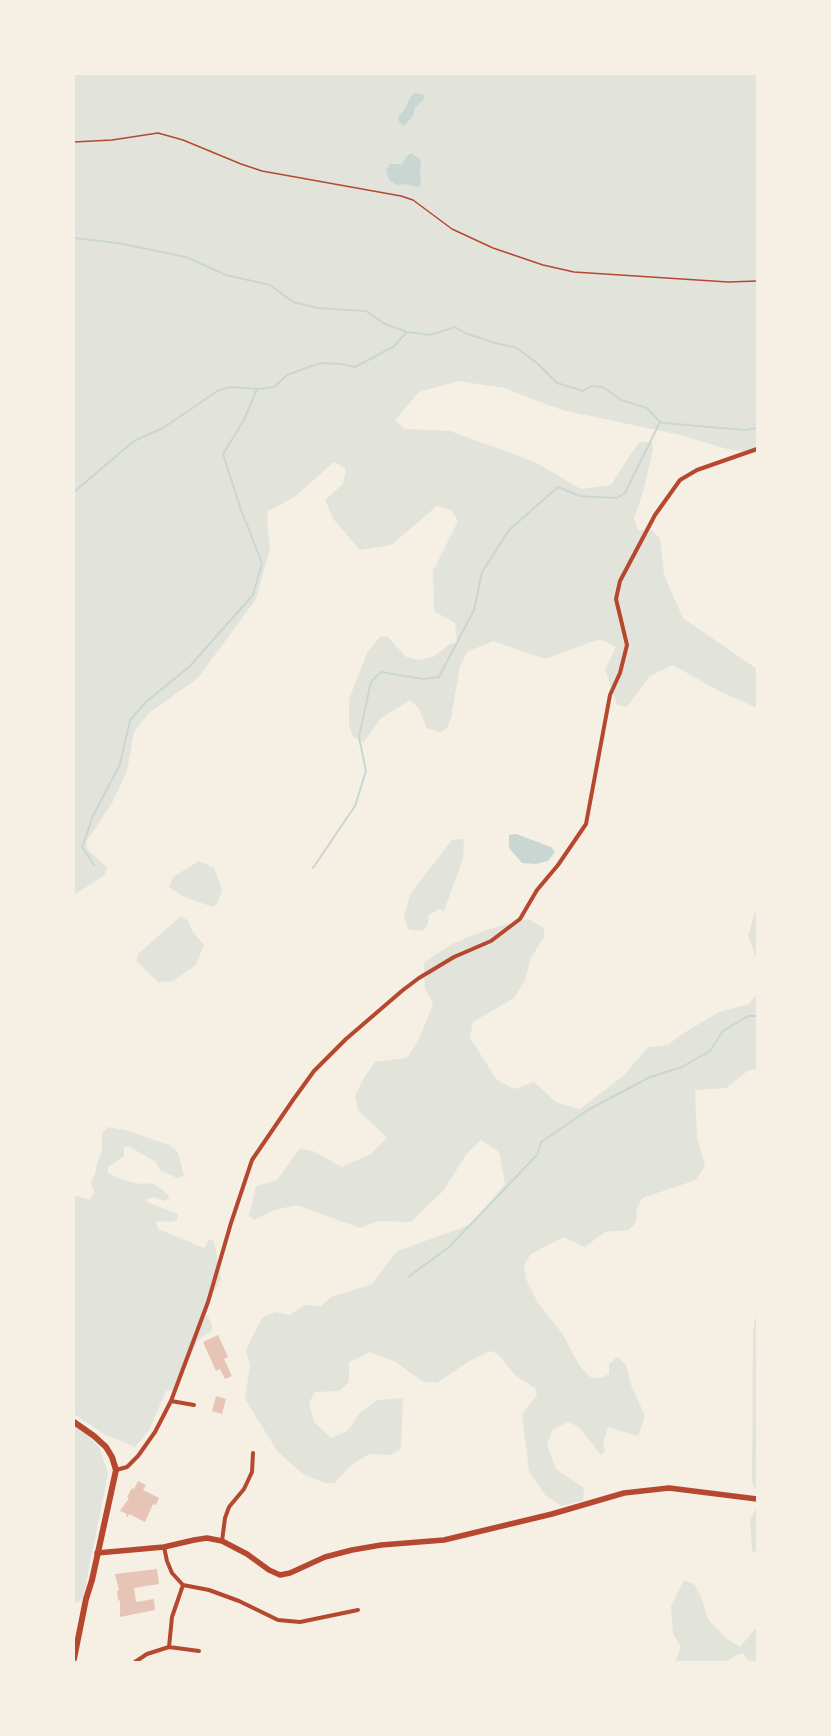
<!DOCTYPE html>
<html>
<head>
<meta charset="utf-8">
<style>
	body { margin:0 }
	#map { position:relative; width:831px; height:1736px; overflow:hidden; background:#f6efe4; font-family:Mulish,sans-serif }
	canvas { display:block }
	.frame { position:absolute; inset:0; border:75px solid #f6efe4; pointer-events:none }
</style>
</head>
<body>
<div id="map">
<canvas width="831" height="1736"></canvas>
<div class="frame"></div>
</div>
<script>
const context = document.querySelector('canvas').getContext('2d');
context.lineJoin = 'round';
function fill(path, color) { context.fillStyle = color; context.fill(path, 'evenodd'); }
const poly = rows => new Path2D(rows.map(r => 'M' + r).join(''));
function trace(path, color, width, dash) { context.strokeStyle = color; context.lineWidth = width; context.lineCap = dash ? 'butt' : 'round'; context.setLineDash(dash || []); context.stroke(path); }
const green = poly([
	[74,74,757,74,757,454,727,449,680,435,562,410,504,388,458,381,419,392,395,420,405,429,450,431,535,462,581,489,611,485,630,455,640,442,652,442,653,450,643,492,634,519,638,530,652,530,660,539,664,575,683,618,757,669,757,708,721,692,673,665,650,676,627,707,617,705,605,669,616,647,600,639,545,659,493,641,467,652,460,666,451,718,447,728,440,732,427,728,418,707,410,700,381,718,364,742,353,737,349,725,349,699,368,651,381,636,387,636,406,657,419,660,433,657,450,644,457,642,455,623,434,611,433,571,458,521,451,510,437,506,391,545,360,550,334,520,325,500,343,484,346,469,334,462,293,498,268,511,267,522,270,549,256,599,198,678,149,713,134,732,127,771,112,803,86,842,88,850,107,867,105,875,74,895],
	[464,839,463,859,444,911,439,909,429,915,427,926,422,931,409,930,404,918,410,894,452,840],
	[199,861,214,868,222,890,218,902,213,907,184,897,169,887,173,877],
	[757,906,757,961,748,936],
	[181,916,188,921,192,931,204,945,196,965,173,981,158,982,137,962,138,954],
	[528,919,544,928,544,937,531,958,525,980,514,998,473,1022,470,1038,497,1080,514,1089,534,1082,557,1103,580,1109,623,1076,648,1047,668,1045,682,1034,719,1012,749,1004,757,993,757,1069,749,1070,726,1088,695,1090,697,1137,705,1166,696,1180,642,1198,637,1208,636,1222,629,1230,605,1232,585,1247,564,1237,531,1254,524,1265,526,1279,538,1303,562,1333,579,1365,590,1377,600,1378,609,1374,609,1364,617,1357,626,1364,631,1385,645,1416,638,1436,608,1427,603,1442,605,1451,601,1455,579,1427,568,1422,552,1430,547,1445,556,1469,584,1488,583,1501,561,1506,545,1495,529,1471,522,1414,537,1395,535,1388,515,1375,498,1354,490,1351,471,1360,437,1383,422,1381,396,1362,370,1352,349,1362,349,1382,339,1391,315,1392,309,1403,314,1422,331,1438,346,1432,353,1424,359,1414,377,1400,403,1398,401,1449,389,1455,369,1454,350,1466,335,1483,324,1483,302,1473,278,1452,245,1399,250,1365,246,1351,250,1341,262,1318,275,1312,290,1315,305,1305,321,1306,331,1297,372,1284,397,1251,472,1224,505,1184,499,1152,481,1140,468,1152,443,1191,411,1222,378,1221,360,1228,297,1205,274,1210,254,1220,249,1216,256,1186,277,1180,300,1148,313,1151,342,1167,371,1154,387,1137,358,1111,355,1095,364,1078,375,1062,407,1058,420,1037,433,1004,425,989,424,962,454,943,489,929],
	[108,1127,129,1131,169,1145,178,1152,184,1176,177,1178,160,1170,156,1162,128,1146,124,1148,124,1156,108,1167,108,1173,122,1180,141,1184,153,1183,165,1192,170,1198,165,1201,154,1197,147,1199,147,1202,178,1214,177,1220,172,1222,156,1221,158,1229,204,1248,209,1239,214,1241,221,1279,211,1297,206,1314,212,1324,212,1331,200,1338,195,1346,176,1390,166,1391,149,1430,135,1447,104,1434,74,1414,74,1195,90,1200,94,1192,91,1182,95,1175,97,1163,102,1152,102,1133],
	[757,1307,757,1493,752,1482,753,1332],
	[74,1425,82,1430,99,1447,108,1473,85,1589,82,1599,74,1604],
	[756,1508,757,1508,757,1555,752,1550,750,1519],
	[684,1580,695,1585,702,1599,708,1619,727,1639,740,1647,757,1627,757,1662,748,1660,743,1653,736,1655,726,1662,675,1662,681,1647,673,1634,671,1606]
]);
const water = poly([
	[414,93,423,94,425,98,415,108,413,116,404,126,399,122,398,117,404,110,410,98],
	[411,153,421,160,420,172,421,184,419,187,404,184,397,185,389,180,386,170,390,164,402,164,406,157],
	[516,834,551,847,555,852,548,861,536,864,522,863,509,848,509,835]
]);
const stream = poly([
	[74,238,118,243,186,257,226,275,270,285,293,302,318,308,366,311,385,324,407,332,430,335,455,327,465,333,495,343,517,348,538,364,557,383,583,391,592,386,603,387,621,400,647,408,660,422,664,423,744,430,757,428],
	[74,492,134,441,163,428,219,390,231,387,257,389,274,387,287,375,320,363,340,364,355,367,393,347,406,333],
	[94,865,82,847,93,816,120,764,130,720,146,702,190,666,253,595,262,563,241,510,223,454,244,420,257,389],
	[313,868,355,806,366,771,359,737,371,682,381,672,423,679,439,677,474,610,482,572,509,530,558,487,580,496,617,498,625,493,660,422],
	[408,1277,449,1247,537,1155,541,1142,588,1110,650,1077,682,1067,710,1051,723,1031,748,1016,757,1016]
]);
const building = poly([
	[218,1335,228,1357,224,1359,232,1376,225,1379,220,1369,216,1371,203,1342],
	[216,1396,226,1399,222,1414,212,1411],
	[138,1481,146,1485,143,1490,159,1498,156,1505,153,1504,145,1522,129,1514,128,1517,126,1516,127,1514,120,1511,129,1498,127,1497,132,1488,134,1489],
	[157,1569,159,1584,134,1588,136,1602,154,1599,155,1610,120,1617,120,1600,118,1601,117,1591,119,1590,115,1574]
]);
const path = poly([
	[74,142,112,140,158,133,183,140,241,164,262,171,401,196,413,200,452,229,493,248,543,265,574,272,728,282,757,281]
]);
const minor = poly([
	[171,1401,194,1405],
	[116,1470,127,1467,138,1456,155,1432,171,1401,208,1302,231,1223,252,1160,293,1100,314,1071,346,1039,403,990,419,978,454,957,491,941,520,919,537,890,558,865,586,824,610,695,620,673,627,645,616,599,620,581,655,515,680,480,697,470,757,449],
	[222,1541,225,1518,229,1507,244,1489,252,1472,253,1453],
	[164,1547,167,1561,172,1573,183,1585,209,1590,239,1601,278,1620,300,1622,358,1610],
	[169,1647,172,1617,183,1585],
	[135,1662,147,1654,169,1647,199,1651]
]);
const tertiary = poly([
	[97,1553,164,1547,194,1540,207,1538,222,1541,247,1554,269,1570,280,1575,290,1573,325,1557,352,1550,381,1545,444,1540,552,1514,624,1493,669,1488,757,1499]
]);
const secondary = poly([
	[74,1422,94,1436,106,1447,112,1457,116,1470,92,1580,86,1599,74,1659]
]);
fill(green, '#e2e4dc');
fill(water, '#c9d6d2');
trace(stream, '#c9d6d2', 2);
fill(building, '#e6c5b7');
trace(path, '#b5482f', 1.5);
trace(minor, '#b5482f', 4);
trace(tertiary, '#b5482f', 5.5);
trace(secondary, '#b5482f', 6);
</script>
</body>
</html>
